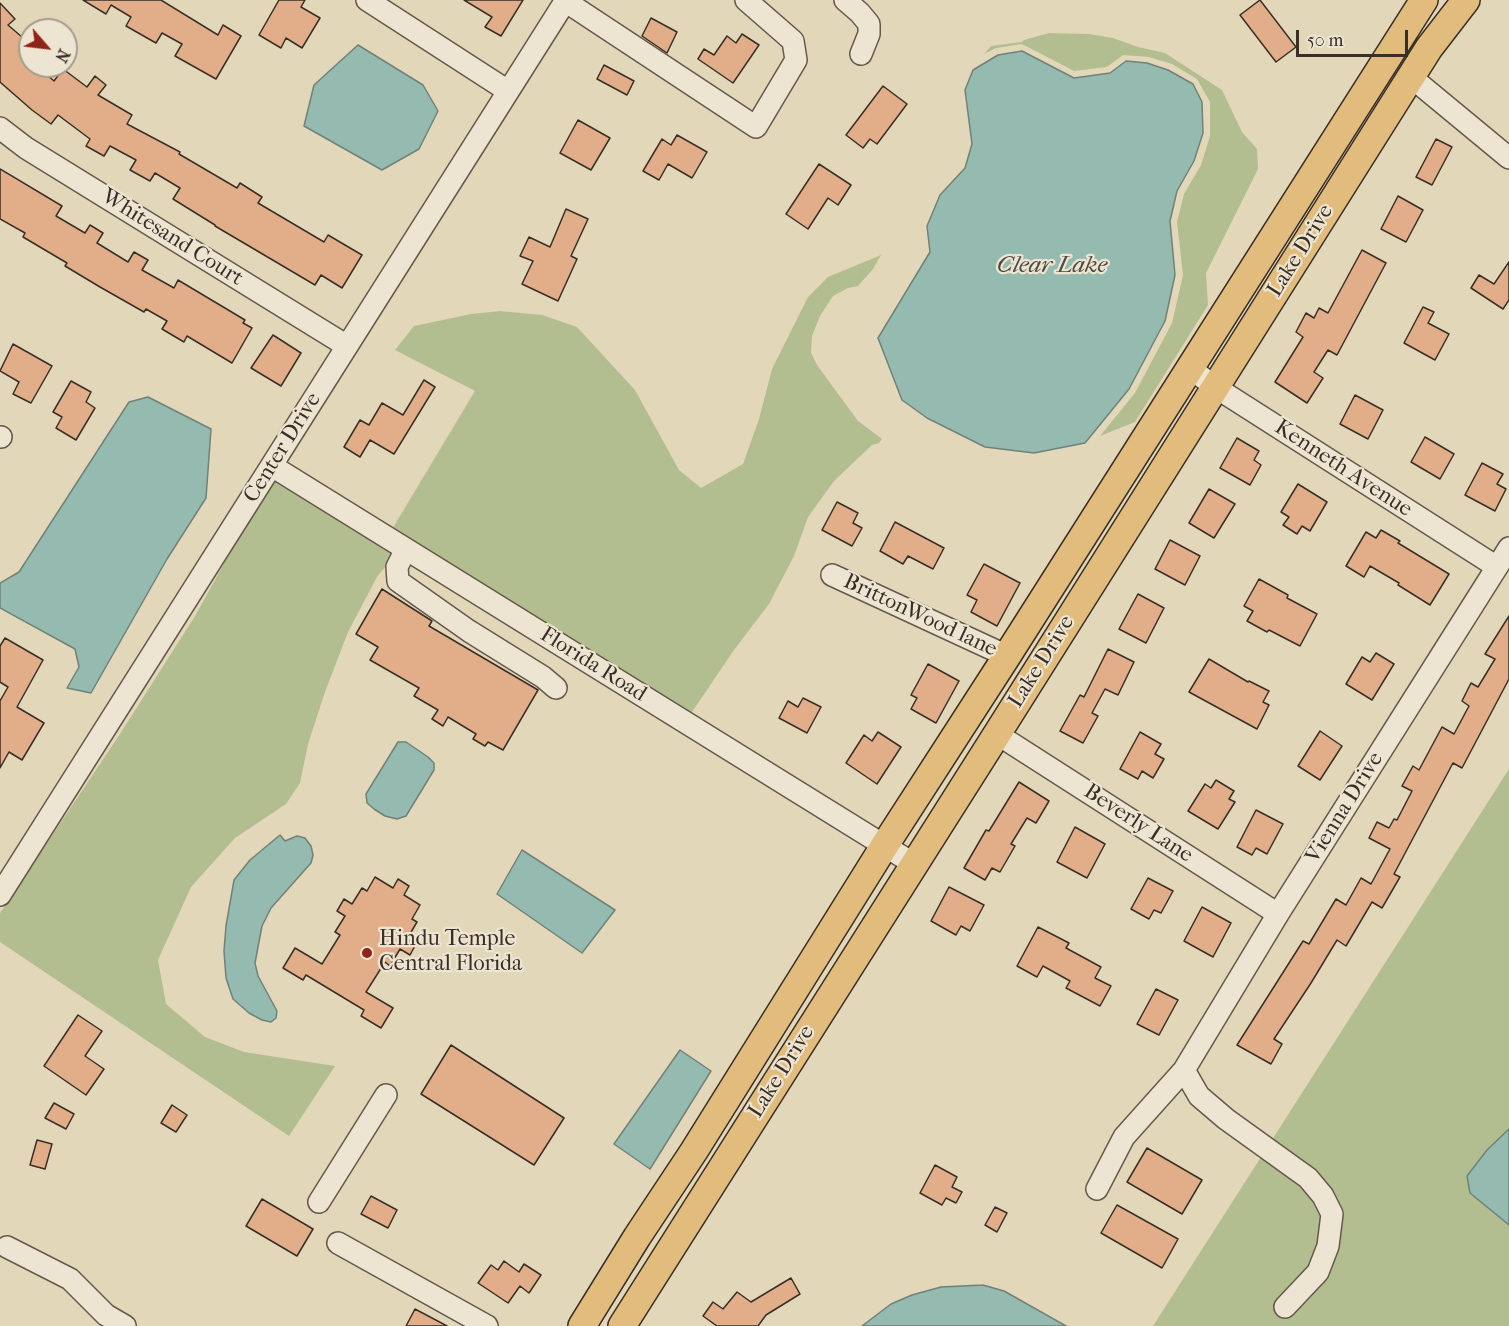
<!DOCTYPE html>
<html>
<head>
<meta charset="utf-8">
<style>
	body { margin:0 }
	#map { position:relative; width:1509px; height:1326px; overflow:hidden; background:#e3d7ba; font-family:"IM FELL French Canon",serif }
	canvas { display:block }
	.north { position:absolute; left:18px; top:18px; width:60px; height:60px; box-sizing:border-box; background:#ede5d2; border:2px solid #a59c8d; border-radius:50%; rotate:118deg; font-size:16px; font-weight:700; line-height:24px; text-align:center; color:#392f26 }
	.north::after { content:''; display:block; margin:auto; width:21px; height:27px; background:#8f2418; clip-path:polygon(50% 0,100% 100%,50% 72%,0 100%) }
	.scale { position:absolute; left:1296px; top:30px; width:112px; height:27px; box-sizing:border-box; border:3px solid #392f26; border-top:0; padding-left:8px; font-size:18px; line-height:21px; white-space:nowrap; color:#392f26; -webkit-text-stroke:4px #ede5d2; paint-order:stroke }
</style>
</head>
<body>
<div id="map">
<canvas width="1509" height="1326"></canvas>
<div class="north">N</div>
<div class="scale">50 m</div>
</div>
<script>
const context = document.querySelector('canvas').getContext('2d');
context.lineJoin = 'round';
function fill(path, color) { context.fillStyle = color; context.fill(path, 'evenodd'); }
const poly = rows => new Path2D(rows.map(r => 'M' + r).join(''));
function trace(path, color, width, dash) { context.strokeStyle = color; context.lineWidth = width; context.lineCap = dash ? 'butt' : 'round'; context.setLineDash(dash || []); context.stroke(path); }
function drawText(font, color, halo, rows, align = 'center') {
  context.font = font + ' "IM FELL French Canon",serif'; context.lineWidth = 4.5; context.setLineDash([]); context.textBaseline = 'middle'; context.strokeStyle = halo; context.fillStyle = color; for (const [text, x, y, turn = 0] of rows) {
    context.save(); context.translate(x, y); context.rotate((+turn || 0) * Math.PI / 180); context.textAlign = isNaN(turn) ? turn : align; if (halo) context.strokeText(text, 0, 0); context.fillText(text, 0, 0); context.restore();
  }
}
const green = poly([
	[1049,33,1089,34,1113,38,1138,47,1165,53,1222,90,1242,132,1257,149,1258,169,1206,273,1208,305,1135,422,1100,436,1135,393,1172,323,1183,275,1177,222,1184,194,1201,165,1210,136,1210,102,1197,79,1172,64,1149,57,1123,55,1107,67,1074,71,1022,44,996,48,984,54,991,46,1022,42,1024,40],
	[881,255,873,269,858,286,848,288,833,296,820,316,812,336,811,353,817,365,858,421,882,439,879,443,872,445,834,481,808,517,794,556,769,604,734,650,690,715,391,531,475,391,395,350,414,326,471,314,500,311,542,315,577,327,635,390,679,470,701,488,743,464,759,419,772,369,808,297,828,277],
	[276,478,397,552,377,577,348,632,325,692,308,744,300,783,286,804,235,838,191,887,158,960,166,1004,205,1037,244,1052,335,1066,289,1136,0,942,0,913,118,737,195,616,247,522],
	[1509,769,1509,1129,1487,1150,1470,1193,1509,1225,1509,1326,1153,1326]
]);
const water = poly([
	[358,45,423,85,438,111,419,149,382,170,304,126,314,85,358,45],
	[1022,51,1074,78,1110,73,1126,61,1147,63,1168,70,1193,84,1202,102,1203,133,1194,161,1177,191,1170,221,1175,275,1165,321,1129,389,1085,443,1034,453,985,447,927,418,902,400,878,338,930,252,927,226,940,195,965,168,972,144,965,90,973,70,998,55,1022,51],
	[148,397,211,429,206,498,167,559,91,693,67,688,79,667,75,649,0,608,0,583,19,572,129,402,148,397],
	[398,742,406,742,428,757,434,763,434,770,406,816,397,819,385,816,374,809,367,803,366,794,398,742],
	[280,835,285,841,297,836,305,838,311,846,313,855,311,863,271,908,262,926,255,963,258,976,277,1011,276,1018,271,1022,262,1020,249,1013,233,999,226,978,224,951,226,926,234,880,250,860,280,835],
	[522,850,615,910,582,953,497,894,522,850],
	[680,1050,711,1071,650,1169,614,1144,680,1050],
	[1509,1129,1509,1225,1470,1193,1467,1176,1487,1150,1509,1129],
	[983,1285,1004,1291,1066,1326,862,1326,891,1304,912,1295,941,1287,983,1285]
]);
const building = poly([
	[83,0,161,0,218,35,223,25,241,36,216,79,175,56,182,44,162,33,156,43,126,26,131,17,111,5,106,14,83,0],
	[279,0,305,0,301,7,320,18,302,48,286,38,281,48,259,35,279,0],
	[464,0,523,0,501,36,485,27,492,17,464,0],
	[1260,0,1296,47,1276,62,1240,15,1260,0],
	[0,3,15,19,8,25,30,44,30,66,37,66,54,81,63,69,87,87,95,76,106,85,98,95,132,115,127,124,180,152,179,154,237,188,240,183,262,197,258,203,324,242,328,235,362,255,342,288,321,275,315,285,215,226,215,225,173,199,180,188,155,173,150,181,130,170,136,160,110,146,104,156,86,146,90,139,58,115,51,124,32,110,0,82,0,3],
	[651,18,677,32,667,53,642,36,651,18],
	[742,34,759,45,733,83,698,59,704,49,714,55,727,36,736,43,742,34],
	[604,65,634,81,627,95,597,79,604,65],
	[883,86,907,104,877,144,870,139,863,148,846,135,883,86],
	[578,120,610,138,591,170,560,153,578,120],
	[677,135,707,152,692,178,668,164,659,180,643,171,662,139,671,145,677,135],
	[1436,139,1452,147,1432,185,1416,177,1436,139],
	[819,164,851,185,838,205,828,198,808,229,786,214,819,164],
	[0,169,62,206,56,216,85,233,90,225,103,233,97,243,128,262,134,252,148,260,142,270,174,288,178,280,245,320,243,323,252,328,232,363,187,336,184,342,162,329,167,321,146,309,144,312,100,287,65,266,67,263,23,237,25,233,0,219,0,169],
	[1398,196,1423,210,1406,242,1381,229,1398,196],
	[566,209,588,219,571,256,577,259,558,301,522,284,533,261,520,256,529,237,550,247,566,209],
	[1362,250,1386,263,1337,355,1328,350,1314,372,1323,378,1307,403,1275,382,1303,337,1296,332,1306,313,1314,318,1319,308,1328,313,1362,250],
	[1509,262,1509,300,1503,309,1471,288,1479,275,1494,284,1509,262],
	[1423,307,1434,312,1428,323,1449,334,1435,360,1404,343,1423,307],
	[273,335,301,353,281,386,251,368,273,335],
	[13,344,52,366,31,403,13,394,19,382,0,371,13,344],
	[424,380,435,387,394,454,370,440,360,457,344,447,360,420,369,425,382,403,403,415,424,380],
	[71,381,91,392,86,402,95,408,76,440,56,428,62,417,53,412,71,381],
	[1355,395,1383,410,1368,439,1340,424,1355,395],
	[1425,437,1454,454,1440,479,1411,462,1425,437],
	[1237,438,1259,451,1254,460,1261,465,1250,485,1220,468,1237,438],
	[1482,463,1503,474,1497,484,1506,489,1495,511,1465,495,1482,463],
	[1298,484,1327,502,1310,531,1302,526,1297,534,1283,525,1289,517,1281,512,1298,484],
	[1209,489,1235,504,1214,538,1189,523,1209,489],
	[837,502,858,513,853,523,862,528,852,546,822,530,837,502],
	[895,522,944,548,933,569,908,556,903,564,880,551,895,522],
	[1381,530,1400,541,1398,543,1449,574,1430,605,1398,585,1399,583,1370,566,1364,577,1346,566,1366,532,1376,538,1381,530],
	[1170,540,1200,556,1185,585,1155,569,1170,540],
	[984,564,1020,583,997,626,971,612,977,600,967,595,984,564],
	[1259,579,1288,595,1287,598,1317,614,1300,646,1269,630,1267,632,1247,621,1253,611,1244,606,1259,579],
	[382,589,432,621,429,626,538,690,503,750,488,742,485,746,473,739,476,734,448,717,443,726,432,719,438,710,414,696,419,688,370,660,378,647,356,634,382,589],
	[1138,594,1164,608,1146,643,1119,629,1138,594],
	[1509,616,1509,679,1462,768,1453,763,1394,874,1400,877,1382,908,1372,902,1346,946,1337,940,1311,983,1274,1039,1282,1044,1271,1064,1237,1045,1303,941,1309,944,1336,899,1346,905,1361,878,1371,884,1390,849,1369,838,1377,822,1389,828,1394,819,1397,820,1412,791,1402,786,1413,766,1419,770,1442,727,1454,734,1469,706,1462,701,1471,683,1478,687,1495,659,1485,654,1509,616],
	[5,638,43,660,17,707,44,723,22,760,9,752,0,768,0,701,8,687,0,682,0,646,5,638],
	[1108,649,1134,662,1118,695,1105,689,1092,713,1098,716,1083,743,1060,731,1080,695,1084,697,1108,649],
	[1376,653,1394,664,1372,700,1346,684,1362,657,1370,662,1376,653],
	[1209,659,1248,682,1249,681,1269,691,1263,702,1269,705,1257,729,1189,692,1209,659],
	[928,664,959,681,936,723,911,709,917,698,911,695,928,664],
	[803,698,821,707,807,733,779,718,788,701,798,707,803,698],
	[1320,731,1342,746,1320,780,1298,766,1320,731],
	[878,732,901,747,877,784,846,763,864,735,872,741,878,732],
	[1140,732,1161,744,1155,754,1164,759,1153,778,1142,771,1138,779,1120,769,1140,732],
	[1216,780,1234,791,1229,799,1235,802,1218,829,1188,811,1205,784,1211,788,1216,780],
	[1019,782,1049,801,1036,823,1027,818,1011,844,1015,846,1000,872,992,868,985,880,964,868,986,830,989,831,1019,782],
	[1256,810,1283,824,1267,854,1256,848,1252,855,1237,847,1256,810],
	[1075,827,1105,844,1087,878,1057,862,1075,827],
	[375,877,393,888,398,879,409,886,404,895,420,905,412,919,417,922,407,939,416,944,410,955,400,949,390,966,385,962,366,992,393,1008,381,1028,361,1016,364,1010,306,975,303,980,283,968,295,948,322,964,340,935,335,932,345,916,337,911,344,899,352,904,362,888,367,891,375,877],
	[1148,878,1173,891,1161,913,1154,910,1149,919,1131,909,1148,878],
	[949,887,984,905,970,931,961,926,956,935,931,921,949,887],
	[1202,907,1231,923,1213,957,1184,941,1202,907],
	[1038,927,1069,943,1066,948,1101,967,1095,978,1111,986,1100,1006,1066,988,1070,981,1043,966,1037,977,1017,966,1038,927],
	[1156,989,1178,1000,1159,1035,1137,1024,1156,989],
	[78,1015,102,1031,85,1056,104,1069,86,1095,44,1066,78,1015],
	[451,1045,564,1118,534,1165,421,1094,451,1045],
	[54,1103,74,1114,66,1129,45,1118,54,1103],
	[172,1105,187,1115,176,1132,161,1123,172,1105],
	[37,1140,52,1144,45,1169,30,1165,37,1140],
	[1147,1148,1202,1180,1182,1214,1127,1182,1147,1148],
	[935,1165,957,1177,952,1187,962,1192,956,1203,946,1198,942,1205,920,1193,935,1165],
	[371,1196,397,1210,388,1228,361,1214,371,1196],
	[262,1199,313,1229,297,1256,246,1226,262,1199],
	[1117,1205,1178,1239,1162,1268,1101,1233,1117,1205],
	[995,1207,1007,1213,997,1232,985,1225,995,1207],
	[504,1261,519,1272,524,1264,541,1275,529,1293,520,1286,508,1303,478,1283,491,1265,498,1270,504,1261],
	[791,1278,800,1294,766,1315,758,1326,717,1326,703,1316,713,1302,723,1309,737,1292,751,1302,791,1278],
	[415,1309,447,1326,406,1326,415,1309]
]);
const minor = poly([
	[367,0,508,91],
	[845,0,860,13,869,24,869,34,861,54],
	[565,1,756,127,796,60,793,41,746,0],
	[1411,77,1509,158],
	[0,128,26,148,347,346],
	[1190,368,1215,387,1497,567],
	[0,437,1,437],
	[272,466,914,864],
	[406,549,397,567,398,581,469,631,543,677,556,688],
	[832,575,1007,656],
	[997,734,1278,914],
	[0,895,566,0],
	[1184,1070,1199,1096,1226,1119,1308,1178,1323,1196,1332,1214,1328,1246,1318,1272,1285,1307],
	[1097,1189,1124,1137,1184,1070,1278,914,1509,548],
	[319,1202,386,1095],
	[338,1243,487,1326],
	[7,1247,70,1279,106,1315,125,1326]
]);
const major = poly([
	[582,1326,637,1237,694,1151,885,845,1007,656,1424,0],
	[622,1326,997,734,1429,48,1466,0]
]);
const markers = [
	[367,953,6,"#8f2418"]
];
const streetNames = [
	["Whitesand Court",172,238,32],
	["Lake Drive",1301,251,-58],
	["Center Drive",283,448,-58],
	["Kenneth Avenue",1343,469,33],
	["BrittonWood lane",920,616,25],
	["Lake Drive",1042,662,-58],
	["Florida Road",593,665,32],
	["Vienna Drive",1345,808,-58],
	["Beverly Lane",1138,824,33],
	["Lake Drive",782,1072,-58]
];
const poiNames = [
	["Hindu Temple",379,940],
	["Central Florida",379,965]
];
const waterNames = [
	["Clear Lake",1052,266]
];
fill(green, '#b3be90');
fill(water, '#95bab0');
trace(water, '#708279', 1.5);
fill(building, '#e2ae8a');
trace(building, '#392f26', 1.5);
trace(minor, '#64594b', 24);
trace(major, '#392f26', 30);
trace(minor, '#ede5d2', 21);
trace(major, '#e2bc7d', 27);
for (const [x, y, r, color] of markers) { const dot = new Path2D(); dot.arc(x, y, r, 0, 2 * Math.PI); context.fillStyle = color; context.fill(dot); trace(dot, '#ede5d2', 2); }
drawText('22px', '#392f26', '#ede5d2', streetNames);
drawText('22px', '#392f26', '#ede5d2', poiNames, 'left');
drawText('italic 24px', '#4b4b42', '#ede5d2', waterNames);
</script>
</body>
</html>
